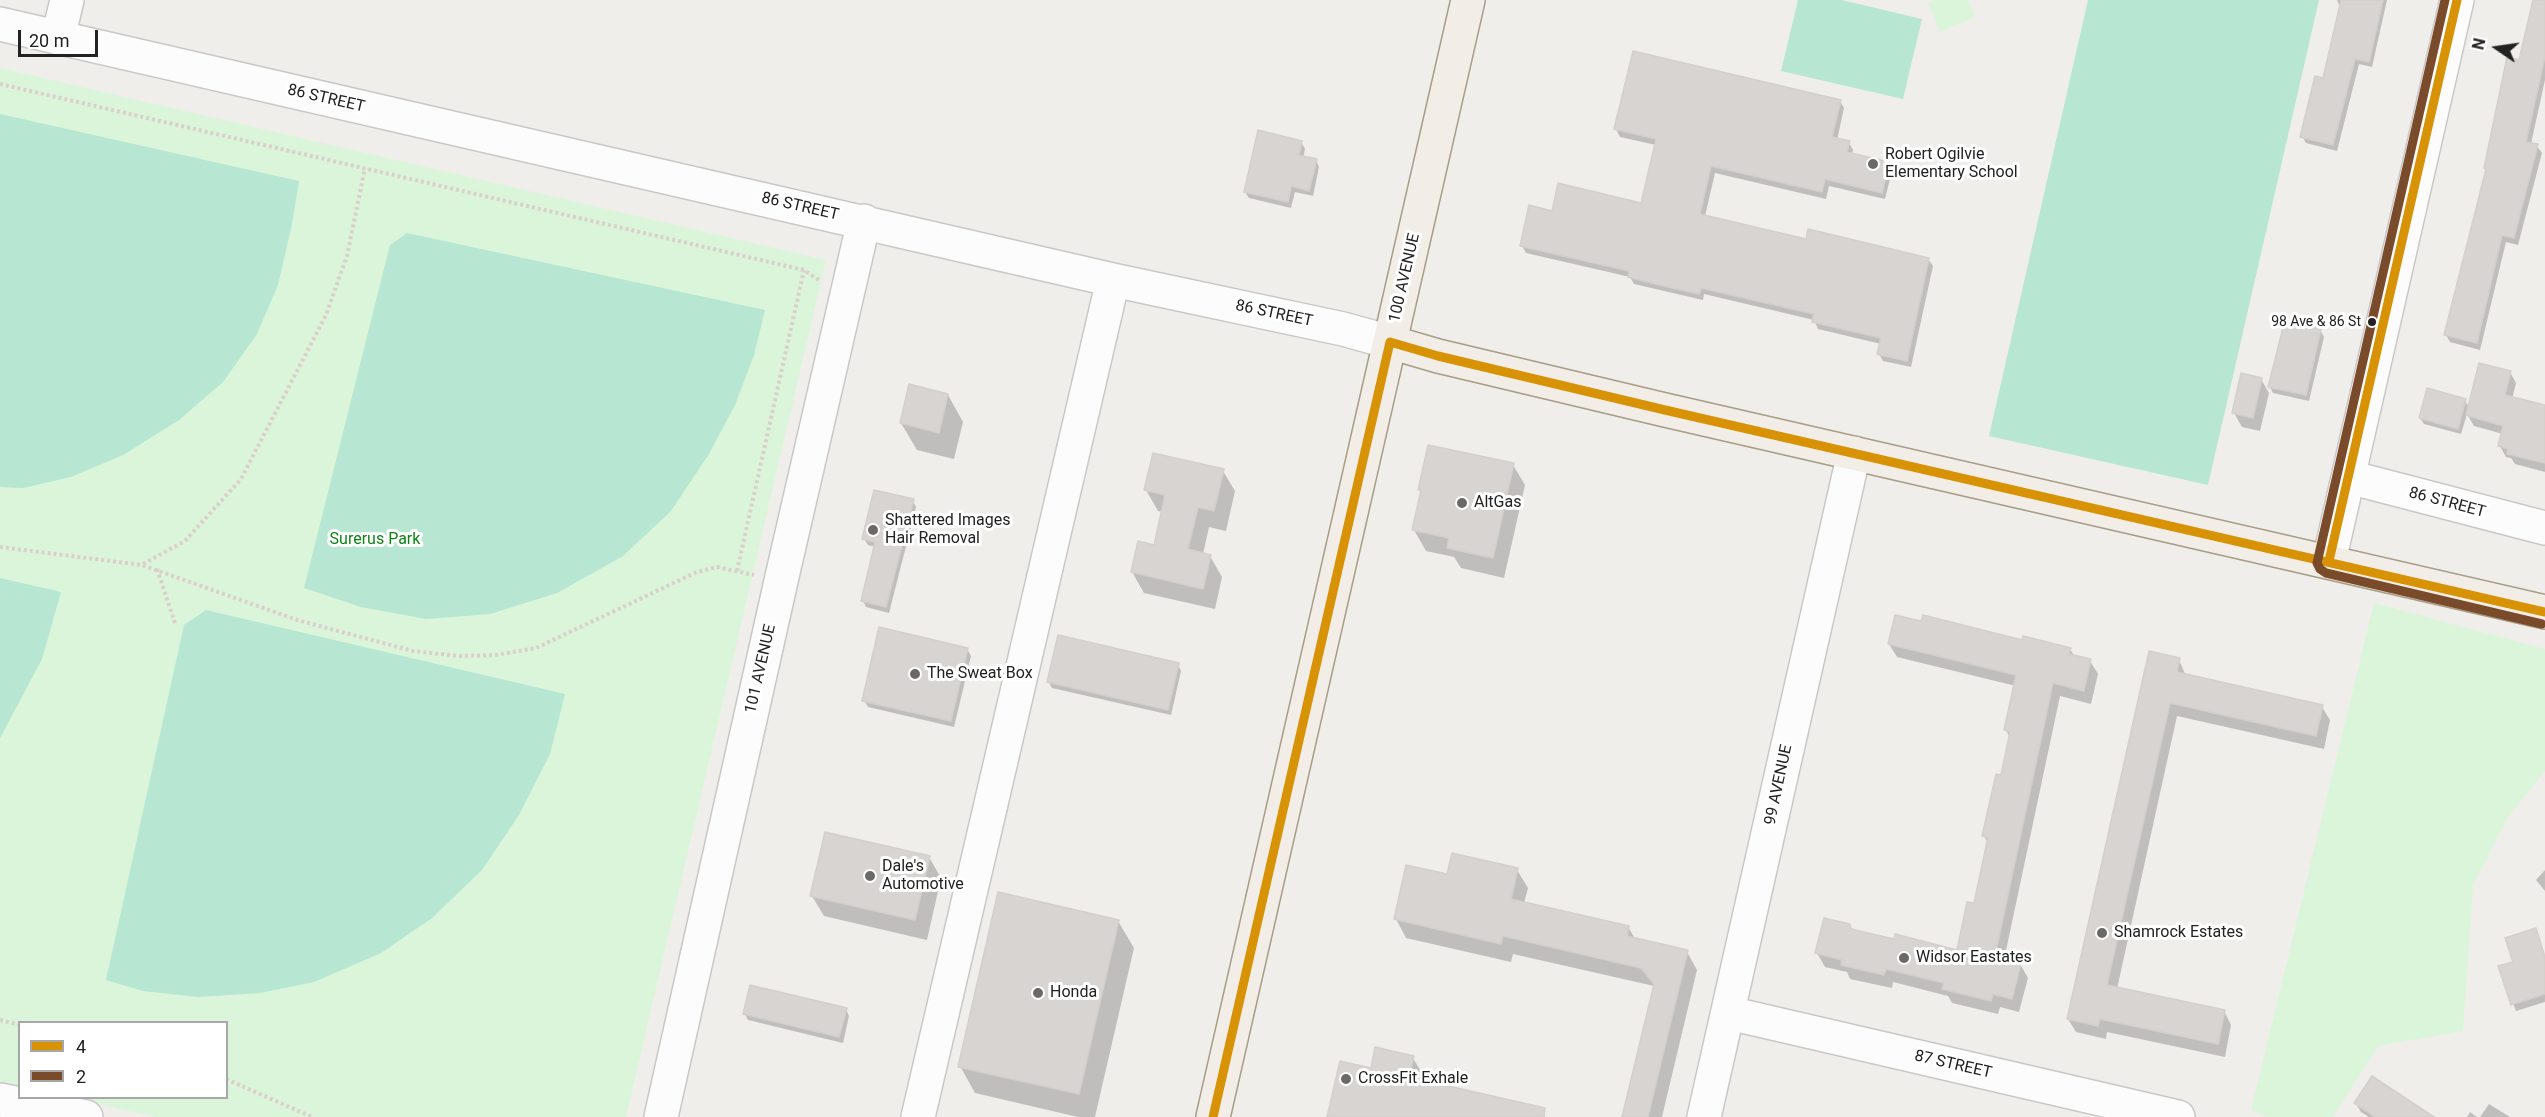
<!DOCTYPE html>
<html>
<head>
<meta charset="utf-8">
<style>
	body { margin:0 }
	#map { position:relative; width:2545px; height:1117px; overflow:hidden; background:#f0eeeb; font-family:Roboto,sans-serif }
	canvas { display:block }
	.legend { position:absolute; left:18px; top:1021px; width:210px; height:78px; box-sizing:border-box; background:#fff; border:2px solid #a7a7a7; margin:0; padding:8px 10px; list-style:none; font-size:18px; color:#222 }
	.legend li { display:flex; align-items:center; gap:12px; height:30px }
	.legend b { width:30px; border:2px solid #a7a7a7 }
	.north { position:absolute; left:2467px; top:18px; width:60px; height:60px; -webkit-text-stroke:4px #fff; paint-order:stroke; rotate:283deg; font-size:16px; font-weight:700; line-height:24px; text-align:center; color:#222 }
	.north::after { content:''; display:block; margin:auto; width:21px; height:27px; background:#222; clip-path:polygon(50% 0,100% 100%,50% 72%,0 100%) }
	.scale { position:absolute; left:18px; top:30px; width:80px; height:27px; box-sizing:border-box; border:3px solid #222; border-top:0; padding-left:8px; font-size:18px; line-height:21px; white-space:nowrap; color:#222; -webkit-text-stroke:4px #fff; paint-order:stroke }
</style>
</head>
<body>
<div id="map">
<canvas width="2545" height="1117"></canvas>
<ul class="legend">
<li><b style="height:8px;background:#d79205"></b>4</li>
<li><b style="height:8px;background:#7a4b2a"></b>2</li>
</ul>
<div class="north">N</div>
<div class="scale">20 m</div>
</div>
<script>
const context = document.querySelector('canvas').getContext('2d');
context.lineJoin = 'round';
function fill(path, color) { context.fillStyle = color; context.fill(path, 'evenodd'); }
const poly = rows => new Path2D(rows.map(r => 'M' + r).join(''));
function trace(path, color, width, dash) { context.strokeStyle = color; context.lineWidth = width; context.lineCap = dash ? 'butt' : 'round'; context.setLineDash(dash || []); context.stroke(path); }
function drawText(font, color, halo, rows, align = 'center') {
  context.font = font + ' Roboto,sans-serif'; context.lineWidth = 6; context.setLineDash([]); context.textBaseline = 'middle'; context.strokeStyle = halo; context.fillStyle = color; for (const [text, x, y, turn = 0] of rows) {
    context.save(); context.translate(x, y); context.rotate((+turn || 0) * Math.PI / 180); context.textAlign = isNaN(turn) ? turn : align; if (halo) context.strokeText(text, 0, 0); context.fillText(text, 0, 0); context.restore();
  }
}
const park = poly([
	[1935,0,1968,0,1975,17,1940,32,1928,3],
	[0,68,826,260,626,1117,156,1117,71,1098,226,1098,226,1022,20,1022,19,1086,0,1081],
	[2374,603,2545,649,2545,771,2508,817,2473,885,2463,1031,2378,1046,2333,1117,2267,1117,2251,1110]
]);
const pitch = poly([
	[1798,0,1842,0,1922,19,1903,99,1781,71],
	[2088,0,2319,0,2208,485,1989,436],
	[0,114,299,181,292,224,278,285,257,334,223,382,179,420,123,455,71,477,23,488,0,487],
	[407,233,765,310,754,355,735,405,709,454,671,511,623,556,557,593,490,614,426,619,361,607,304,588,390,245],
	[0,578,61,592,42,659,0,738],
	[206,610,565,694,550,754,519,815,482,870,432,918,381,953,314,982,260,993,198,997,143,991,106,980,184,625]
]);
const shadow = poly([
	[2337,0,2387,0,2372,67,2359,64,2337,151,2306,143,2302,136,2324,80,2340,7],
	[2534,0,2545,0,2545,80,2531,144,2537,146,2542,153,2518,245,2506,242,2480,350,2450,342,2446,335,2487,171,2485,168,2520,62],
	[1840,101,1844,108,1837,140,1849,143,1853,150,1852,155,1888,163,1892,171,1885,199,1829,186,1826,199,1715,173,1705,216,1807,240,1928,259,1933,266,1911,367,1883,361,1879,354,1881,344,1818,329,1814,320,1704,294,1703,300,1634,284,1630,277,1526,253,1522,246,1553,213,1642,204,1656,145,1620,137,1616,129],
	[1301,142,1305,149,1303,158,1316,160,1319,167,1313,196,1295,192,1291,208,1249,198,1245,192],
	[2320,330,2324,337,2309,401,2273,393,2270,387],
	[2510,372,2516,383,2512,399,2545,406,2545,472,2515,464,2511,458,2506,457,2500,446,2503,434,2474,426,2467,414,2461,434,2424,424,2420,418,2465,400,2469,408],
	[2261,379,2269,393,2260,431,2242,427,2234,413],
	[948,395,963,422,954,459,917,450,901,423],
	[1513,465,1525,485,1504,578,1461,568,1454,557,1426,551,1414,530,1422,494,1419,489],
	[1223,471,1235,491,1226,531,1209,527,1203,554,1210,556,1222,577,1215,609,1144,593,1132,572,1155,547,1163,512,1158,511,1146,490],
	[913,501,916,507,889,613,866,607,863,601,875,547,868,545,864,539],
	[2023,642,2070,649,2075,657,2090,661,2098,674,2091,704,2060,696,2004,960,2020,964,2028,978,2019,1012,2000,1007,1998,1014,1952,1003,1948,996,1893,982,1892,988,1850,979,1847,972,1825,967,1817,953,1849,925,1853,931,1895,941,1958,952,1975,905,1988,843,1984,836,2002,777,2010,738,2006,730,2016,686,1897,657,1889,644],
	[967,649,971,656,954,727,868,707,864,700],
	[2179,660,2186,676,2322,707,2330,720,2324,749,2177,716,2117,989,2224,1011,2231,1025,2225,1057,2107,1032,2106,1039,2076,1032,2068,1019],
	[1178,664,1181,671,1171,715,1052,688,1048,681],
	[929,857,941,878,927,940,824,916,812,896],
	[1517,870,1528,888,1524,903,1628,927,1636,940,1687,952,1697,970,1662,1117,1623,1117,1654,986,1513,954,1511,962,1406,938,1396,919,1448,876],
	[2545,870,2545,891,2536,880],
	[1118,921,1134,948,1095,1117,1078,1117,975,1093,960,1066],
	[2545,959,2545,1002,2516,1011,2502,973],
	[846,1009,849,1016,843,1043,748,1020,745,1014],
	[1413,1058,1428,1083,1529,1117,1328,1117,1372,1070],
	[2356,1104,2431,1117,2369,1117,2361,1112],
	[2489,1104,2510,1117,2480,1117],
	[2470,1112,2477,1117,2467,1117]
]);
const building = poly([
	[2341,0,2383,0,2369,62,2355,59,2333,145,2300,137,2315,76,2323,78,2341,0],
	[2533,0,2545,0,2545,56,2526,142,2538,144,2514,238,2502,235,2477,343,2444,335,2486,169,2484,168,2507,57,2519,60,2533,0],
	[1633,51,1841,100,1832,137,1850,141,1847,152,1889,162,1882,193,1825,179,1822,192,1711,166,1700,214,1806,239,1808,229,1929,258,1907,361,1877,354,1881,338,1812,322,1814,314,1701,288,1699,294,1664,286,1628,277,1629,271,1520,246,1529,205,1552,211,1558,183,1641,203,1656,139,1614,129,1633,51],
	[1258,130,1302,141,1299,155,1317,159,1309,191,1291,186,1288,202,1244,192,1258,130],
	[2285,320,2321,329,2306,395,2268,387,2285,320],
	[2479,363,2511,371,2505,395,2545,405,2545,463,2507,454,2508,449,2498,446,2503,426,2466,415,2479,363],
	[2241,373,2262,378,2253,418,2232,413,2241,373],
	[909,384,948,394,939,433,900,423,909,384],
	[2427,388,2466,399,2458,429,2419,418,2427,388],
	[1428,445,1514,463,1493,558,1447,548,1449,538,1412,530,1421,490,1418,490,1428,445],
	[1153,453,1224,469,1214,511,1198,507,1188,549,1211,555,1203,589,1131,572,1138,541,1154,545,1165,495,1144,490,1153,453],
	[874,490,914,499,886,607,861,601,875,542,862,539,874,490],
	[1895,615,1921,621,1923,615,2022,640,2023,636,2071,648,2069,654,2091,659,2084,691,2053,683,1995,956,2021,963,2012,999,1993,994,1991,1001,1942,989,1944,983,1886,969,1884,975,1841,965,1842,960,1815,953,1824,918,1850,924,1851,929,1894,939,1895,934,1957,950,1967,902,1974,903,1988,837,1982,836,1996,774,2001,775,2010,732,2004,730,2016,675,1888,644,1895,615],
	[879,627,968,648,951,721,862,701,879,627],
	[1058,635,1179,663,1168,710,1047,682,1058,635],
	[2149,651,2180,658,2177,672,2323,705,2316,736,2170,703,2107,985,2225,1010,2218,1044,2100,1019,2098,1026,2067,1019,2149,651],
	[825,832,930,856,915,920,810,896,825,832],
	[1452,853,1518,868,1511,899,1629,926,1627,936,1688,950,1648,1117,1622,1117,1654,984,1641,968,1503,936,1501,944,1394,919,1406,865,1447,874,1452,853],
	[998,892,1119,920,1079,1094,958,1067,998,892],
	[2536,928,2545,957,2545,994,2511,1005,2498,966,2513,962,2505,938,2536,928],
	[750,985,847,1008,839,1037,743,1014,750,985],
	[1375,1047,1414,1056,1409,1077,1545,1108,1544,1117,1327,1117,1340,1061,1371,1068,1375,1047],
	[2372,1076,2434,1117,2375,1117,2354,1103,2372,1076]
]);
const path = poly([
	[0,84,804,270,820,281],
	[0,547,142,565,297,620,413,651,459,656,496,655,536,648,697,572,717,567,754,575],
	[143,564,185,541,241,479,326,315,347,256,365,168],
	[157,569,176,626],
	[737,571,804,270],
	[0,1020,20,1025],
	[226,1079,312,1117]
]);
const minor = poly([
	[0,24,1113,280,1343,329,1390,342],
	[58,38,67,0],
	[2349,477,2545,528],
	[2329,561,2457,0],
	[1729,1013,2178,1117],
	[0,1100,86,1117],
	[661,1117,781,581,864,221],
	[918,1117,1113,280],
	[1704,1117,1854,453]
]);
const major = poly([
	[1390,342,1438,356,1665,410,2545,612],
	[1213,1117,1468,0]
]);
const bus1 = poly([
	[2329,561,2457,0],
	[1213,1117,1390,342,1438,356,1665,410,2545,612]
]);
const bus2 = poly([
	[2445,0,2317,563,2320,569,2326,573,2542,624]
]);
const markers = [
	[1873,164,6,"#6a6968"],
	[2372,322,5,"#222"],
	[1462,503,6,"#6a6968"],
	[873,530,6,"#6a6968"],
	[915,674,6,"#6a6968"],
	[870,876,6,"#6a6968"],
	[2102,933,6,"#6a6968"],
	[1904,958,6,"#6a6968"],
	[1038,993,6,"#6a6968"],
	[1346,1079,6,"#6a6968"]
];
const busNames = [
	["98 Ave & 86 St",2361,322]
];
const streetNames = [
	["86 STREET",326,99,13],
	["86 STREET",800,207,13],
	["100 AVENUE",1405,278,-77],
	["86 STREET",1274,314,12],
	["86 STREET",2447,503,15],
	["101 AVENUE",761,669,-77],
	["99 AVENUE",1779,785,-78],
	["87 STREET",1953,1065,13]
];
const poiNames = [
	["Robert Ogilvie",1885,155],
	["Elementary School",1885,173],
	["AltGas",1474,503],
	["Shattered Images",885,521],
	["Hair Removal",885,539],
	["The Sweat Box",927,674],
	["Dale's",882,867],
	["Automotive",882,885],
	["Shamrock Estates",2114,933],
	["Widsor Eastates",1916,958],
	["Honda",1050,993],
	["CrossFit Exhale",1358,1079]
];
const parkNames = [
	["Surerus Park",375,540]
];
fill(park, '#daf5da');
fill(pitch, '#b7e6d2');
fill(shadow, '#0003');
fill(building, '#d7d4d2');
trace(building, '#d3d0cc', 1.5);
trace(minor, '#c9c8c7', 36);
trace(major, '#a79c86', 36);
trace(path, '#dccecd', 4, [3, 3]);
trace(minor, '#fdfcfc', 33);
trace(major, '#f3ede7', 33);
trace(bus1, '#d79205', 9);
trace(bus2, '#7a4b2a', 9);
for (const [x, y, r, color] of markers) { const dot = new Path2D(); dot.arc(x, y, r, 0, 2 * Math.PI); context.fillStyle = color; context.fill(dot); trace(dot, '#fff', 2); }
drawText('14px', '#222', '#fff', busNames, 'right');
drawText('16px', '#222', '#fff', streetNames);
drawText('16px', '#222', '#fff', poiNames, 'left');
drawText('16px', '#0c8416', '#fff', parkNames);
</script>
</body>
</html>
